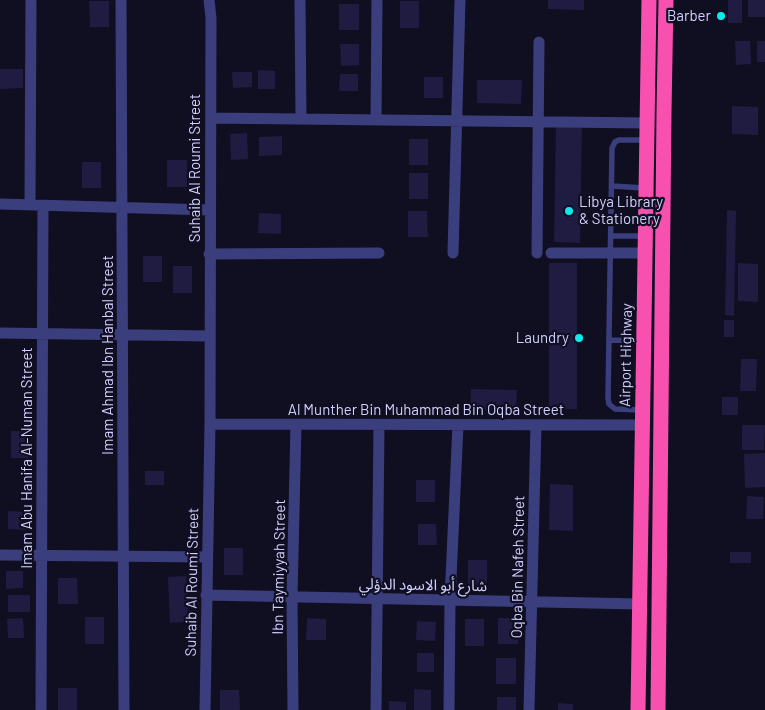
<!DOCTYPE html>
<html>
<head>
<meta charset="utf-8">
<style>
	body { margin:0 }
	canvas { display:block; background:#100e21 }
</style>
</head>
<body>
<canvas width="765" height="710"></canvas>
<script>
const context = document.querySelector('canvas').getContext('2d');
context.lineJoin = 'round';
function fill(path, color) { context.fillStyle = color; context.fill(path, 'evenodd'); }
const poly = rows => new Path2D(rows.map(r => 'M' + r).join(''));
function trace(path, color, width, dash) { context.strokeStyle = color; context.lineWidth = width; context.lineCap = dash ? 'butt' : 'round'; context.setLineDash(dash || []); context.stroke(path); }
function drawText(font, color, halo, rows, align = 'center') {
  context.font = font + ' Barlow,"Noto Sans Arabic",sans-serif'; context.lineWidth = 4.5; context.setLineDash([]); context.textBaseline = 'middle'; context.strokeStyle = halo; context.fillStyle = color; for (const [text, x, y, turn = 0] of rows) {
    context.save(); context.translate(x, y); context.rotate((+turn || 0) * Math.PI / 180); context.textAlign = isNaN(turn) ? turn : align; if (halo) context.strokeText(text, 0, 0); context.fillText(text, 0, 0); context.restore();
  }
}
const building = poly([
	[548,0,584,0,584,10,548,9],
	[728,0,742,0,742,23,728,23],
	[748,0,765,0,765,17,748,17],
	[89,1,109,1,109,27,90,27],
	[400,1,419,1,419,28,400,28],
	[339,4,359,4,359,30,339,30],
	[735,41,750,41,751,64,736,65],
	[757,41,765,41,765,62,757,62],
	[340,44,359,44,359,65,341,66],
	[0,69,23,69,23,88,0,89],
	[258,70,275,71,275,89,258,89],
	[232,72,252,72,252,87,233,88],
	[340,74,358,74,358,91,339,91],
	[424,77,443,77,443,98,424,98],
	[477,80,522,80,521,104,477,103],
	[732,106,758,107,758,135,732,134],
	[556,125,582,126,580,243,554,242],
	[247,133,248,159,231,160,230,134],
	[282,136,282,155,259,156,259,137],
	[409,139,428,139,428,165,409,165],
	[167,160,187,160,187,187,167,187],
	[82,162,101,162,101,188,82,188],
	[409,173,428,173,428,199,409,199],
	[727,210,736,211,734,316,725,315],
	[408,211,427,211,428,237,408,237],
	[259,213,281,214,281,234,258,233],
	[143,256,162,256,162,282,143,282],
	[549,263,577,263,577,409,549,409],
	[738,263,758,264,758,302,738,301],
	[173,266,192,266,192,293,173,293],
	[724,320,734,320,734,337,724,337],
	[741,359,757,359,756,391,740,391],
	[471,389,517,390,516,412,470,411],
	[722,397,738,397,738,415,722,415],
	[742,425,765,425,764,450,742,450],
	[11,431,30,431,30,458,11,458],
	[765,453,765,487,745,488,744,454],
	[145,471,164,471,164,485,145,485],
	[416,480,435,480,435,502,416,502],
	[550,484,573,485,573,531,549,530],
	[747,496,764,497,763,519,746,519],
	[8,511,27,512,26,530,8,529],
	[418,524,436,524,437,545,418,545],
	[224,548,243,548,243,575,224,575],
	[730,552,751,552,751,563,730,563],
	[468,560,487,560,487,586,468,586],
	[6,571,23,571,23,588,6,589],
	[186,576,188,622,170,623,168,577],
	[58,578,77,578,78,604,58,604],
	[8,595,30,595,30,612,8,612],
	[85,617,104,617,104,644,85,644],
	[23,618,24,638,8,638,7,619],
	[307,618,326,619,326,640,306,640],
	[498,618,518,618,518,644,498,644],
	[465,619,484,619,484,646,465,646],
	[417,621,436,622,435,641,416,640],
	[417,653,434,653,434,672,417,672],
	[496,658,516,658,516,684,496,684],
	[58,688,77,688,77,710,58,710],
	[414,689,431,690,431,710,414,710],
	[220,690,239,690,240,710,220,710],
	[497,697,516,697,516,710,497,710],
	[389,701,406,702,406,710,389,710],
	[558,703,573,704,573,710,558,710]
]);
const lane = poly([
	[612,186,644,188],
	[611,236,644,236],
	[609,340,642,341],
	[642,410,615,409,609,404,608,398,612,148,615,142,619,140,647,140]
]);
const street = poly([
	[121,0,124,710],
	[300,0,301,119],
	[211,118,647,123],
	[376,120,377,0],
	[0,204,210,210],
	[30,205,31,0],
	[453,253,460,0],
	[537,253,539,42],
	[551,253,645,253],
	[209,254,379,253],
	[0,333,209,336],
	[210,424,643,425],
	[0,555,207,557],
	[206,595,640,604],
	[41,710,43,206],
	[205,710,210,424,211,18,209,0],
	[293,710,292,597,296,425],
	[376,710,379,425],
	[449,710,450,600,458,425],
	[529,710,536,425]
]);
const highway = poly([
	[638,710,649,0],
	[658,710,664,112,666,0]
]);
const markers = [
	[721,16,5,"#0bebee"],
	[569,211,5,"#0bebee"],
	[579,338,5,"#0bebee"]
];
const poiNames = [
	["Barber",711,16],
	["Libya Library",579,202,"left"],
	["& Stationery",579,219,"left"],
	["Laundry",569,338]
];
const streetNames = [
	["Suhaib Al Roumi Street",195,168,-90],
	["Imam Ahmad Ibn Hanbal Street",108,355,-90],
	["Airport Highway",626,355,-89],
	["Al Munther Bin Muhammad Bin Oqba Street",426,410],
	["Imam Abu Hanifa Al-Numan Street",27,458,-90],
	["Ibn Taymiyyah Street",279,567,-89],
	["Oqba Bin Nafeh Street",518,567,-89],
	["Suhaib Al Roumi Street",192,582,-89],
	["شارع أبو الاسود الدؤلي",423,585,1]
];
fill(building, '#1f1b41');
trace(lane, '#3b3e7d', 5.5);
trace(street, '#3b3e7d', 11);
trace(highway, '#f750af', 15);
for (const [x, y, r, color] of markers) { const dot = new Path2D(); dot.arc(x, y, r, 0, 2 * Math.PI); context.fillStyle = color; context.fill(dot); trace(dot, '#100e21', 2); }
drawText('15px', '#d1d0fd', '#100e21', poiNames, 'right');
drawText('15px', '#d1d0fd', '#100e21', streetNames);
</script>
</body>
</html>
